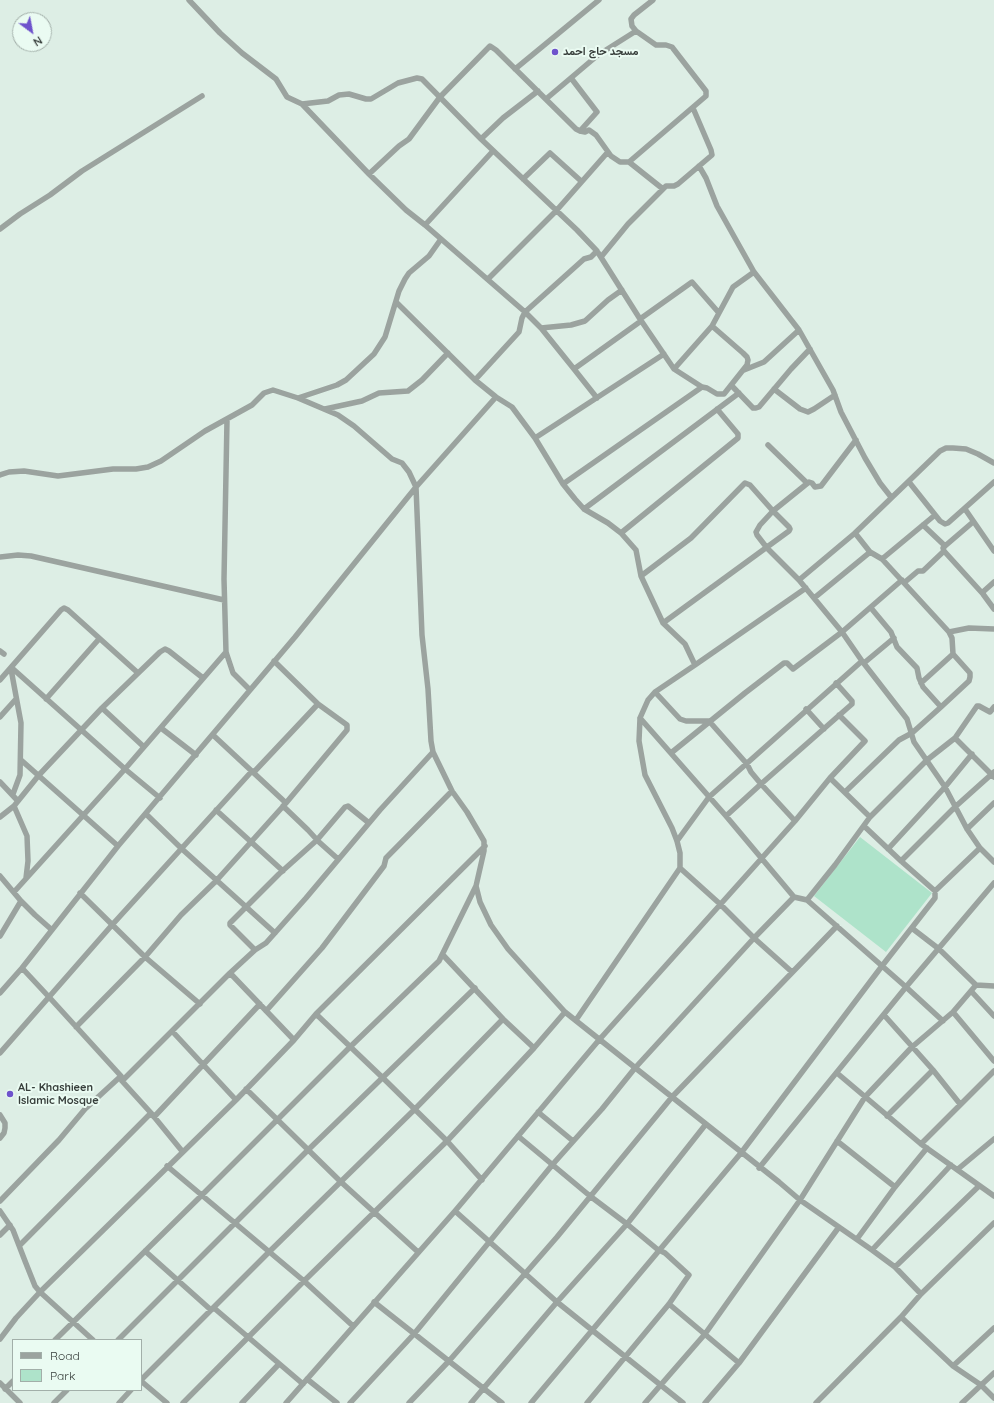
<!DOCTYPE html>
<html>
<head>
<meta charset="utf-8">
<style>
	body { margin:0 }
	#map { position:relative; width:994px; height:1403px; overflow:hidden; background:#ddeee5; font-family:Quicksand,sans-serif }
	canvas { display:block }
	.legend { position:absolute; left:12px; top:1339px; width:130px; height:52px; box-sizing:border-box; background:#eafbf2; border:1px solid #a2afa9; margin:0; padding:5px 7px; list-style:none; font-size:12px; color:#373e3b }
	.legend li { display:flex; align-items:center; gap:8px; height:20px }
	.legend b { width:20px; border:1px solid #a2afa9 }
	.north { position:absolute; left:12px; top:12px; width:40px; height:40px; box-sizing:border-box; background:#eafbf2; border:1px solid #a2afa9; border-radius:50%; rotate:148deg; font-size:11px; font-weight:700; line-height:16px; text-align:center; color:#373e3b }
	.north::after { content:''; display:block; margin:auto; width:14px; height:18px; background:#6e53cc; clip-path:polygon(50% 0,100% 100%,50% 72%,0 100%) }
</style>
</head>
<body>
<div id="map">
<canvas width="994" height="1403"></canvas>
<ul class="legend">
<li><b style="height:5px;background:#9ba39f"></b>Road</li>
<li><b style="height:11px;background:#aee3ca"></b>Park</li>
</ul>
<div class="north">N</div>
</div>
<script>
const context = document.querySelector('canvas').getContext('2d');
context.lineJoin = 'round';
function fill(path, color) { context.fillStyle = color; context.fill(path, 'evenodd'); }
const poly = rows => new Path2D(rows.map(r => 'M' + r).join(''));
function trace(path, color, width, dash) { context.strokeStyle = color; context.lineWidth = width; context.lineCap = dash ? 'butt' : 'round'; context.setLineDash(dash || []); context.stroke(path); }
function drawText(font, color, halo, rows, align = 'center') {
  context.font = font + ' Quicksand,Vazirmatn,sans-serif'; context.lineWidth = 4; context.setLineDash([]); context.textBaseline = 'middle'; context.strokeStyle = halo; context.fillStyle = color; for (const [text, x, y, turn = 0] of rows) {
    context.save(); context.translate(x, y); context.rotate((+turn || 0) * Math.PI / 180); context.textAlign = isNaN(turn) ? turn : align; if (halo) context.strokeText(text, 0, 0); context.fillText(text, 0, 0); context.restore();
  }
}
const green = poly([
	[860,837,932,893,886,952,814,896]
]);
const street = poly([
	[189,0,220,33,242,53,276,79,287,97,302,104,328,101,339,95,349,94,366,99,371,99,398,83,417,78,422,79,481,139,577,230,597,251,640,319,674,369,702,387,707,388,717,394,724,394,747,365,748,360,747,357,743,353,712,326,733,287,754,272],
	[515,69,599,0],
	[571,78,597,112,580,131],
	[546,99,598,55,636,31],
	[302,104,369,174,406,210,425,225,525,312,541,328,574,369,641,321],
	[481,139,503,118,538,91],
	[629,162,706,96,706,91,672,47,666,45,656,45,636,31,632,26,631,19,634,15,653,0],
	[699,166,706,178,717,206,754,272,799,330,833,390,841,412,865,458,880,483,891,497],
	[369,174,399,146,409,139,440,97,490,46,496,50,576,129,580,131,585,132,589,130,596,135,611,156,620,162,629,162,663,189,666,186,674,186,678,184,712,155,711,150,693,108],
	[523,179,550,153,581,181],
	[425,225,493,151],
	[0,229,20,214,50,195,82,171,202,96],
	[601,257,628,224,663,189],
	[488,279,556,211,607,153],
	[396,302,475,380,496,397,512,407,535,438,563,484,575,499,584,509,608,523,621,533,636,550,641,576,663,623,685,644,695,665,655,692,648,700,640,718,639,741,645,775,672,828,677,841,680,853,680,868,720,904,754,938,792,972],
	[640,319,692,282,719,313],
	[541,328,571,325,585,321,608,300,622,290],
	[574,369,597,398],
	[674,369,712,326],
	[744,370,764,362,799,330],
	[475,380,519,332,522,318,525,312,584,259,591,257,597,251],
	[731,385,753,408,756,408,759,407,791,369,810,349],
	[774,389,800,409,808,412,814,409,835,395],
	[298,398,337,385,346,380,374,354,385,337,399,291,405,279,409,273,429,256,441,239],
	[325,409,362,401,379,393,408,391,422,380,448,353],
	[227,420,224,579,226,652,233,673,250,690],
	[535,438,664,354],
	[768,445,807,483],
	[0,475,9,472,24,471,58,476,113,469,136,469,148,467,161,461,205,431,252,405,264,393,273,390,298,398,338,415,354,426,392,459,402,463,409,472,416,487,422,635,428,689,431,741,433,752,452,791,467,812,484,841,484,851,476,886,480,902,491,925,508,949,565,1012,779,1182,800,1200,872,1250,895,1267,921,1294],
	[909,482,940,521,945,524,948,523,994,482],
	[563,484,702,387],
	[584,509,739,393],
	[965,509,994,551],
	[923,525,943,544,945,546,943,548,944,551,983,594],
	[621,533,738,438,738,434,717,409],
	[945,546,973,522],
	[0,557,18,555,31,556,224,600],
	[882,559,935,515],
	[641,576,691,538,745,483,750,485,773,511,760,525,756,532,757,535,767,548,799,580,842,632,862,661,907,719,914,742,945,787,967,829,980,848,994,862],
	[799,580,855,533,940,451,946,448,953,448,966,449,978,454,994,463],
	[905,582,918,571,923,571,944,551],
	[994,582,984,591,983,594,994,609],
	[814,598,870,552],
	[871,608,891,632,897,647,917,668,919,678,923,687,941,707],
	[663,623,789,531,790,529,789,527,773,511,809,482,812,483,815,487,821,486,856,440],
	[949,632,969,628,994,629],
	[0,651,4,654],
	[864,663,894,638],
	[695,665,806,588],
	[12,668,125,769,160,798],
	[11,669,21,723,20,775,13,794],
	[0,680,61,610,64,608,68,610,138,673],
	[921,683,953,654],
	[655,692,680,719,686,721,709,721,747,764,751,772,761,784,726,816,794,897,807,900,906,987,943,1021],
	[46,699,99,639],
	[102,708,144,747],
	[806,709,824,729],
	[0,717,16,699],
	[640,718,726,816],
	[161,728,196,755],
	[213,735,286,803],
	[955,738,977,706,979,706,990,712,994,707],
	[671,753,745,693,784,663,787,663,793,669,842,632,902,580],
	[21,760,118,846],
	[254,772,318,704],
	[830,778,870,817],
	[0,782,17,800],
	[845,792,899,740,912,733,941,707,969,681,970,677,970,673,953,654,952,638,949,632,882,559,870,552,855,533],
	[14,806,27,836,28,861,26,878],
	[283,806,308,830,319,842,338,859],
	[216,810,283,871],
	[146,814,182,849,275,933],
	[0,817,14,806,39,775,102,708,160,652,165,649,169,651,203,678],
	[795,821,761,784,852,704,852,701,836,683],
	[967,829,994,803],
	[677,841,709,797,862,661],
	[888,849,945,787,972,754],
	[901,861,955,807,994,772],
	[0,876,21,901,0,936],
	[935,891,980,848],
	[14,892,125,769,226,652],
	[80,893,145,957,200,1004],
	[807,900,835,865,870,817,927,760,955,738,994,777],
	[21,901,35,915,52,930],
	[913,929,939,949,976,985,994,986],
	[255,950,230,925,230,923,279,874,317,840,345,807,348,806,369,823],
	[443,955,503,1019,534,1048],
	[22,968,49,997,121,1076,122,1081,151,1113,182,1151],
	[230,973,294,1040],
	[971,991,994,1016],
	[0,993,22,968,118,846,295,637,416,487,496,397],
	[266,1011,322,948,384,866,386,858,452,791],
	[953,1012,994,1061],
	[316,1014,383,1078,447,1141,482,1180],
	[884,1015,933,1070,960,1104],
	[576,1020,680,868],
	[76,1027,145,957,181,915,216,881,286,803,347,730,347,725,318,704,274,661],
	[172,1031,236,1100],
	[0,1053,112,925,252,771],
	[837,1073,921,1144,994,1196],
	[122,1081,230,973,255,950,266,943,306,898,380,810,433,752],
	[246,1089,341,1182,418,1252],
	[538,1112,573,1141],
	[0,1115,5,1123,5,1128,4,1133,0,1138],
	[887,1116,933,1070],
	[154,1117,260,1004],
	[518,1136,590,1196,627,1224,657,1249,665,1253,689,1275,669,1304,587,1403],
	[837,1141,895,1187],
	[921,1144,994,1071],
	[167,1166,304,1281,353,1326],
	[759,1168,906,987,994,883],
	[958,1169,994,1139],
	[0,1201,59,1140,85,1109,121,1076],
	[0,1211,13,1230,25,1261,35,1286,40,1292,93,1340],
	[455,1211,557,1302,683,1403],
	[0,1235,10,1225],
	[857,1239,895,1187,927,1148],
	[20,1245,151,1113],
	[872,1250,951,1165],
	[145,1251,211,1310],
	[895,1267,979,1186],
	[374,1302,502,1403],
	[669,1304,739,1363],
	[214,1308,303,1384],
	[901,1317,953,1366,981,1385,994,1398],
	[0,1339,16,1318,40,1292,236,1100,294,1040,316,1014,485,846],
	[55,1340,202,1195,350,1047,439,961,476,886],
	[118,1340,308,1150,475,988],
	[953,1366,994,1328],
	[307,1379,337,1403],
	[141,1380,269,1252,415,1109,503,1019],
	[141,1381,167,1403],
	[0,1383,20,1403],
	[5,1389,13,1381],
	[54,1403,67,1390],
	[119,1403,131,1390],
	[183,1403,304,1281,447,1141,534,1048,565,1012],
	[242,1403,279,1364],
	[286,1403,455,1211,599,1040,795,821,830,778,865,741,839,715],
	[350,1403,414,1334,553,1164,602,1109,635,1068,754,938,794,897],
	[409,1403,449,1361,557,1237,672,1097,837,926],
	[471,1403,557,1302,627,1224,706,1124],
	[531,1403,741,1153,882,966,935,898,935,891,901,861,864,826],
	[645,1403,705,1334,800,1200,865,1097,912,1047,953,1012,976,985],
	[705,1403,739,1363,839,1227],
	[816,1403,901,1317,921,1294,994,1223],
	[962,1403,994,1373]
]);
const markers = [
	[555,52,4,"#6e53cc"],
	[10,1094,4,"#6e53cc"]
];
const poiNames = [
	["مسجد حاج احمد",563,52],
	["AL- Khashieen",18,1088],
	["Islamic Mosque",18,1101]
];
fill(green, '#aee3ca');
trace(street, '#9ba39f', 5.5);
for (const [x, y, r, color] of markers) { const dot = new Path2D(); dot.arc(x, y, r, 0, 2 * Math.PI); context.fillStyle = color; context.fill(dot); trace(dot, '#eafbf2', 1.5); }
drawText('bold 11px', '#373e3b', '#eafbf2', poiNames, 'left');
</script>
</body>
</html>
